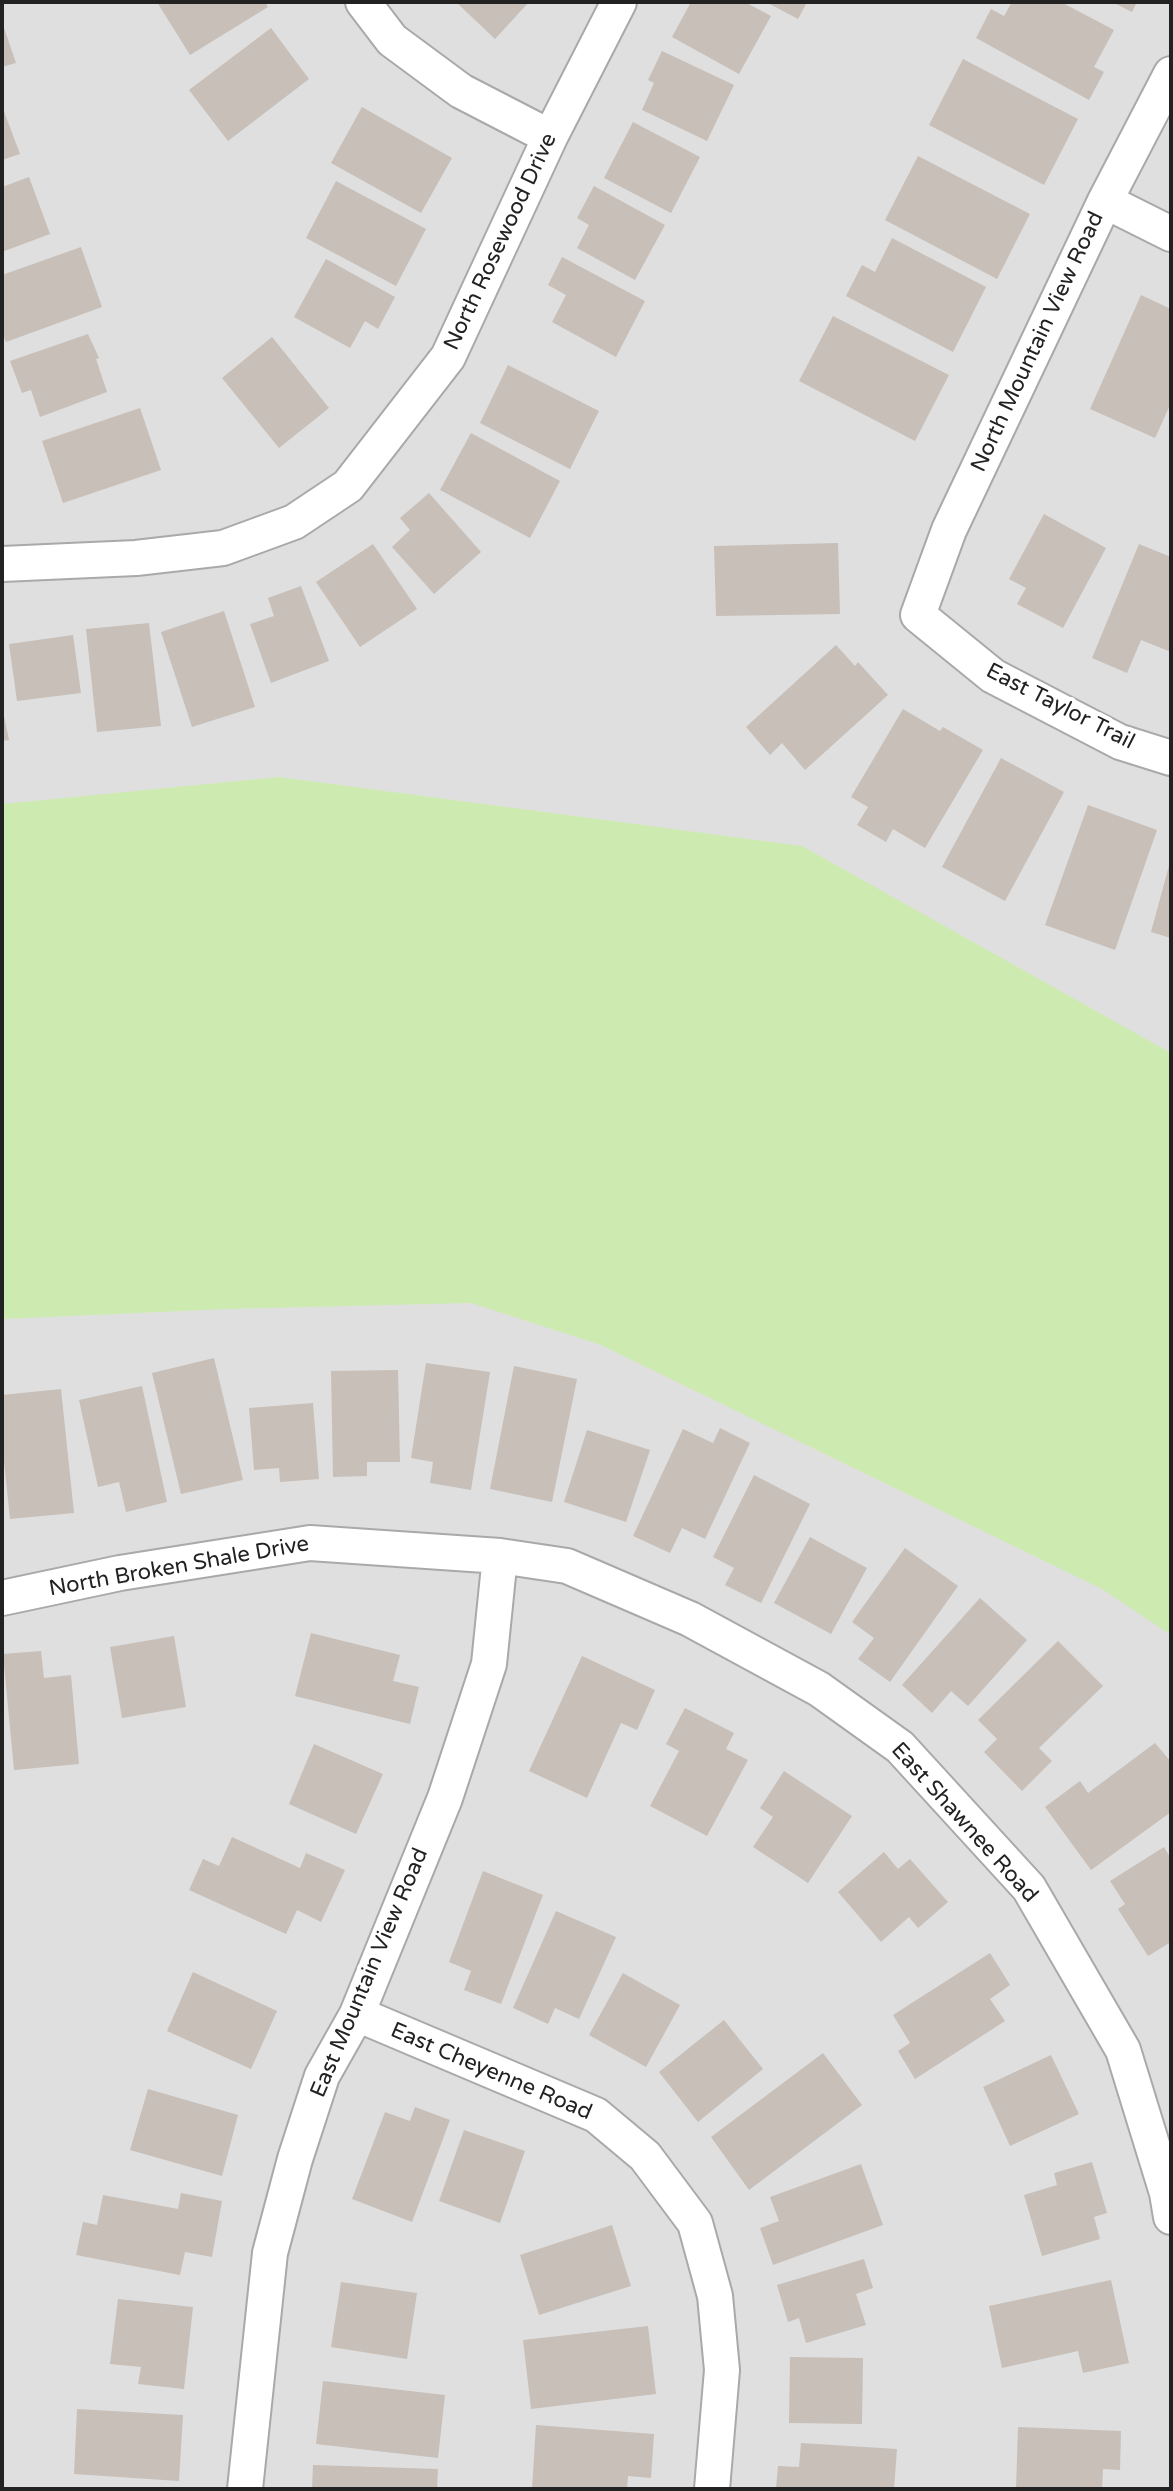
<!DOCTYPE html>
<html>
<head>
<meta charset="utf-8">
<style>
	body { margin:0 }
	#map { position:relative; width:1173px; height:2491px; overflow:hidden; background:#f2efe9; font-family:"Varela Round",sans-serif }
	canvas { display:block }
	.frame { position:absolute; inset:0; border:4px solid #222; pointer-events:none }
</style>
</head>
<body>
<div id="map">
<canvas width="1173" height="2491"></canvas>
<div class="frame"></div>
</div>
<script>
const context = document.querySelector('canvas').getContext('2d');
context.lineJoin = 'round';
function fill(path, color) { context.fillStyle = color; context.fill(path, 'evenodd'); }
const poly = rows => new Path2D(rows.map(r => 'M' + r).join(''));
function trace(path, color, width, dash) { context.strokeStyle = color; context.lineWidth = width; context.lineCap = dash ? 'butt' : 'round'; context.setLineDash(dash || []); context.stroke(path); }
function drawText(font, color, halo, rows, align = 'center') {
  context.font = font + ' "Varela Round",sans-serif'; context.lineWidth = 8; context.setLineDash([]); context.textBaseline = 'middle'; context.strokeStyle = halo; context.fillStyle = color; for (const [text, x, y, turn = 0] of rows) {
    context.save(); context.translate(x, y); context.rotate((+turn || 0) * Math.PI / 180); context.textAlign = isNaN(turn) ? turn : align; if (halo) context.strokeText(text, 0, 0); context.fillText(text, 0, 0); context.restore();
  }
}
const residential = poly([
	[2,2,1171,2,1171,2489,2,2489]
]);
const grass = poly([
	[279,777,802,846,1171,1053,1171,1635,1102,1589,601,1345,471,1303,228,1309,2,1319,2,804]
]);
const building = poly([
	[157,2,265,2,268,7,190,55],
	[456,2,529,2,495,39],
	[691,2,745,2,771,16,739,74,672,37],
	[766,2,807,2,798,19],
	[1012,2,1061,2,1114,30,1094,67,1104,72,1089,100,976,38,991,9,1004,16],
	[1112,2,1137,2,1132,12],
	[2,22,16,63,2,67],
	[271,28,309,79,228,141,189,90],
	[662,51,734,85,707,141,642,110,654,83,648,80],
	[963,59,1078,119,1044,185,929,125],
	[2,106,20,154,2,160],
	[362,107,452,158,421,213,331,163],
	[633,122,700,157,671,213,604,178],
	[918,156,1030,214,997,279,885,220],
	[29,177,50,234,2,252,2,187],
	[336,181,426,229,396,286,306,238],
	[594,186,665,225,635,280,577,248,589,225,577,218],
	[892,238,986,287,953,352,846,296,862,265,875,272],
	[81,247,102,307,6,342,2,332,2,275],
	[562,257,645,301,616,357,552,322,566,295,548,285],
	[326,259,395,297,378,329,365,321,350,348,294,317],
	[1141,295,1171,309,1171,403,1155,438,1090,409],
	[833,316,949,375,915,441,799,381],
	[88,334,99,358,96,359,107,392,40,417,31,390,22,393,10,361],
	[272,337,329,408,279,448,222,378],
	[508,365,599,411,570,469,480,423],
	[140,408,161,470,63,503,42,441],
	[471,433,560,481,530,538,440,490],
	[429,493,481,552,434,594,392,547,410,530,400,518],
	[1044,514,1106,548,1063,628,1017,604,1026,588,1009,579],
	[838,543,840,614,716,616,714,546],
	[373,544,417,609,360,647,316,582],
	[1139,544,1171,557,1171,652,1141,640,1127,673,1092,658],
	[301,586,329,661,271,683,250,624,274,616,268,598],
	[224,611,255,707,192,727,161,632],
	[149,623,161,726,97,732,86,629],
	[73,635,81,693,17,701,9,644],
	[836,645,855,666,858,662,888,695,805,770,782,743,770,755,746,727],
	[2,706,9,740,2,741],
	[903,709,940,731,943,727,983,750,925,848,893,829,886,842,857,825,868,807,851,797],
	[1001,758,1064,792,1005,901,942,867],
	[1088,805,1157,830,1115,950,1045,925],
	[1170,862,1171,862,1171,938,1151,932],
	[214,1358,243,1480,181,1494,152,1373],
	[426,1363,490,1372,471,1490,430,1483,433,1462,411,1458],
	[514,1366,577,1379,552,1502,490,1489],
	[398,1370,400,1462,367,1462,367,1476,333,1477,331,1371],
	[142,1386,167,1502,126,1512,119,1482,98,1487,79,1400],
	[61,1389,74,1513,10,1519,2,1442,2,1395],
	[313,1403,319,1479,280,1482,279,1468,254,1470,249,1408],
	[720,1428,750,1443,705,1539,682,1528,670,1553,633,1536,683,1429,713,1443],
	[587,1430,650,1450,626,1522,564,1502],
	[754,1475,810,1504,761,1603,725,1585,734,1568,713,1557],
	[810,1537,867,1568,831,1634,774,1603],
	[905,1548,958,1586,890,1682,858,1659,874,1638,852,1622],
	[980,1598,1027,1640,968,1706,951,1691,932,1713,902,1685],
	[311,1633,400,1655,393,1681,419,1687,410,1724,295,1696],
	[174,1636,186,1707,122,1718,110,1647],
	[1058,1641,1103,1686,1039,1748,1052,1761,1022,1791,984,1752,997,1739,978,1720],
	[41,1651,44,1678,71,1675,79,1764,14,1770,3,1654],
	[582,1656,655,1690,637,1730,621,1723,587,1798,529,1771],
	[685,1708,734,1733,726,1749,748,1760,707,1836,650,1806,679,1751,666,1744],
	[1155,1743,1171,1762,1171,1812,1091,1870,1045,1807,1080,1781,1088,1793],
	[314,1744,383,1774,356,1834,289,1804],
	[784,1771,852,1816,808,1883,753,1847,773,1817,760,1808],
	[232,1837,300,1868,306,1853,345,1870,321,1922,297,1910,286,1934,189,1890,203,1859,219,1866],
	[1164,1847,1171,1859,1171,1942,1148,1956,1118,1909,1125,1904,1110,1881],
	[884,1852,898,1869,910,1859,948,1902,918,1928,909,1917,881,1942,838,1892],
	[483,1871,543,1895,501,2004,464,1990,471,1971,449,1962],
	[556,1911,616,1937,579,2019,555,2008,548,2024,513,2008],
	[990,1953,1010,1985,990,1999,1005,2021,915,2079,898,2051,910,2043,893,2015],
	[193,1972,277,2011,251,2069,167,2031],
	[623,1973,680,2005,646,2067,589,2035],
	[724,2020,763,2069,698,2122,659,2072],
	[823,2053,862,2105,749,2190,711,2137],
	[1051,2055,1079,2114,1010,2146,983,2087],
	[148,2089,238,2115,222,2176,130,2150],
	[415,2107,450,2120,412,2222,352,2199,385,2112,410,2121],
	[464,2130,525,2151,500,2223,439,2201],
	[1092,2162,1107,2213,1094,2217,1100,2239,1042,2256,1024,2195,1057,2185,1054,2173],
	[861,2164,883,2225,773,2265,760,2228,779,2221,770,2197],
	[181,2193,222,2201,212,2257,185,2252,180,2275,76,2255,83,2222,97,2225,103,2195,178,2209],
	[612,2225,631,2286,539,2315,520,2255],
	[864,2259,873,2288,856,2294,866,2325,806,2343,799,2318,788,2322,777,2285],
	[1111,2280,1129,2363,1083,2373,1078,2351,1002,2368,989,2306],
	[341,2282,417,2293,407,2359,331,2347],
	[118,2299,193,2307,184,2389,138,2384,141,2367,110,2364],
	[648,2326,656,2394,531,2409,523,2340],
	[790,2357,863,2358,862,2424,789,2423],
	[323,2381,445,2395,438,2458,316,2444],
	[77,2409,183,2415,179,2481,74,2474],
	[536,2425,654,2434,651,2478,628,2476,627,2489,532,2489],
	[1018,2427,1121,2431,1120,2470,1103,2469,1102,2489,1016,2489],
	[801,2443,897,2449,894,2489,776,2489,778,2466,799,2467],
	[313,2465,438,2469,437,2489,312,2489]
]);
const minor = poly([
	[363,2,392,40,461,91,550,137],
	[1171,74,1105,201,949,530,918,615,993,676,1120,742,1171,758],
	[1105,201,1171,234],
	[2,564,136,558,223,548,294,522,348,486,448,357,550,137,619,2],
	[2,1598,120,1573,310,1543,500,1556,567,1566,690,1619,819,1689,900,1747,1029,1888,1123,2050,1167,2193,1171,2217],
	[357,2014,596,2115,645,2156,695,2223,715,2296,722,2370,712,2489],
	[245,2489,270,2253,295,2159,322,2076,357,2014,445,1798,489,1664,500,1556]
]);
const streetNames = [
	["North Rosewood Drive",501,242,-65],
	["North Mountain View Road",1038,342,-65],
	["East Taylor Trail",1060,707,27],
	["North Broken Shale Drive",179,1567,-10],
	["East Shawnee Road",964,1823,48],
	["East Mountain View Road",370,1973,-67],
	["East Cheyenne Road",491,2072,23]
];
fill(residential, '#e0dfdf');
fill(grass, '#cdebb0');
fill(building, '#c7bfb8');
trace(minor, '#a9a9a9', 38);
trace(minor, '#fff', 34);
drawText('22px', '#222', '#fff', streetNames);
</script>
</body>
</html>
